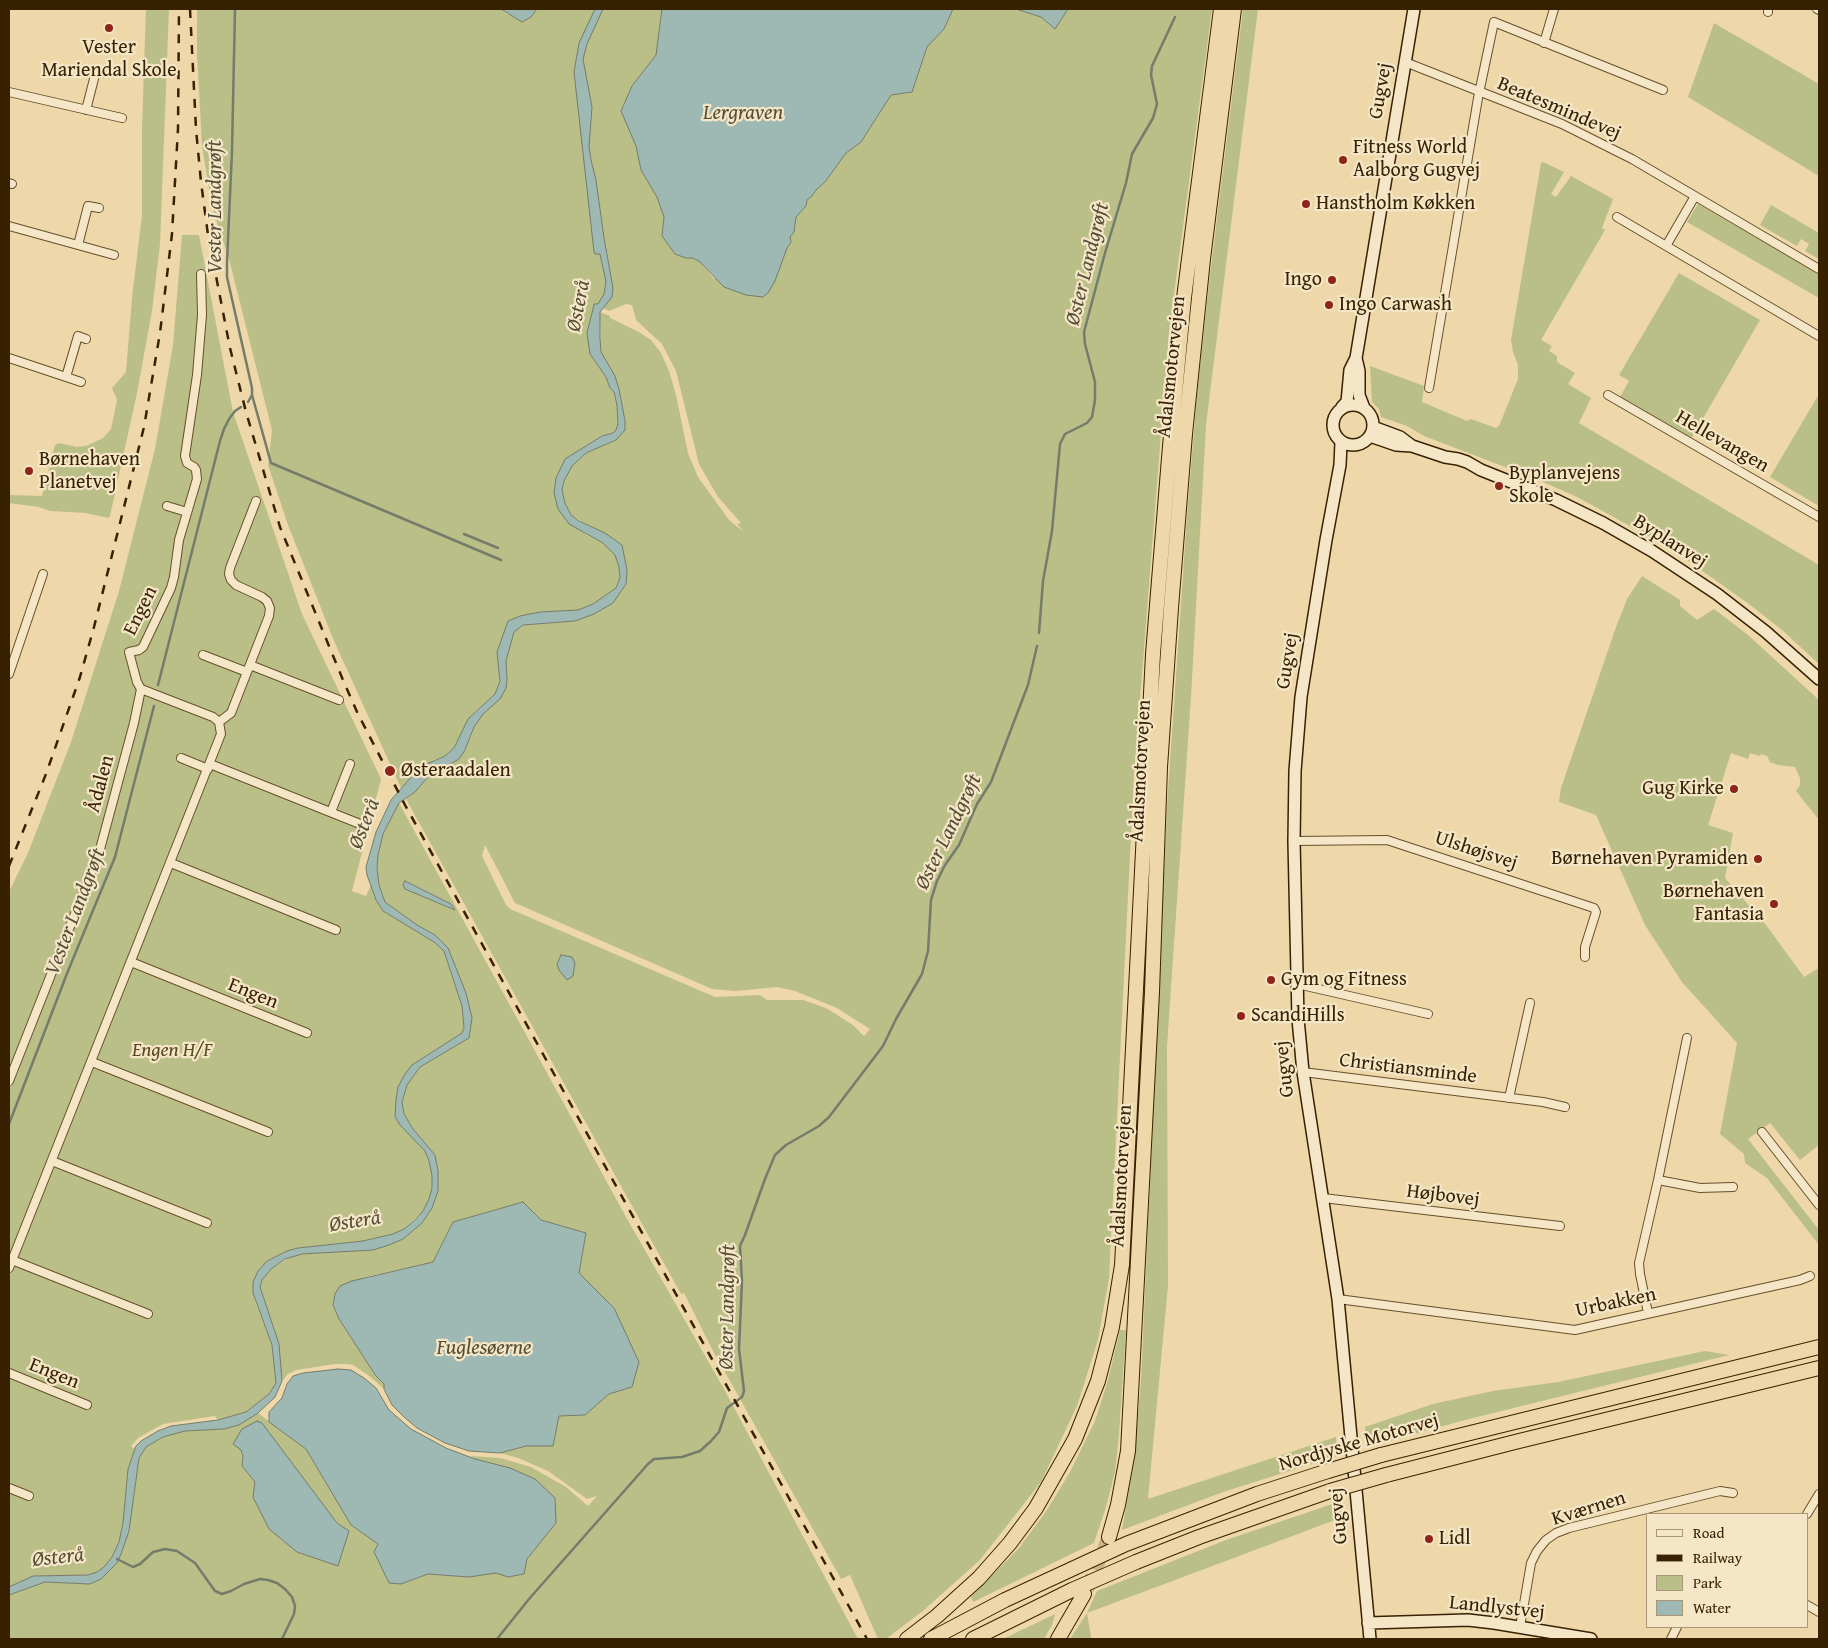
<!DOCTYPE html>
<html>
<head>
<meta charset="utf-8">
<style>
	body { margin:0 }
	#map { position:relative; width:1828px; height:1648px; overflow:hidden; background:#eed8a9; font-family:"Gentium Book Plus",serif }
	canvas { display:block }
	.frame { position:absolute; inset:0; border:10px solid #382100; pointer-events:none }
	.legend { position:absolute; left:1646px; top:1513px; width:162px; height:115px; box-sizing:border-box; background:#f4e6c7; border:1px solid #a99777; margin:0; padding:6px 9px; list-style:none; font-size:15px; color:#382100 }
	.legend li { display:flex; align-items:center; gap:10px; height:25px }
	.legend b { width:25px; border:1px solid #a99777 }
</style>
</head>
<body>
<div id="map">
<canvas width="1828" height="1648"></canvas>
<div class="frame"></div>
<ul class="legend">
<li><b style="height:6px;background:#f4e6c7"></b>Road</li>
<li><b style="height:6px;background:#382100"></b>Railway</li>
<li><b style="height:14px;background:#b9bf87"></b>Park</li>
<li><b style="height:14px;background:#9eb8b3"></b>Water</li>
</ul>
</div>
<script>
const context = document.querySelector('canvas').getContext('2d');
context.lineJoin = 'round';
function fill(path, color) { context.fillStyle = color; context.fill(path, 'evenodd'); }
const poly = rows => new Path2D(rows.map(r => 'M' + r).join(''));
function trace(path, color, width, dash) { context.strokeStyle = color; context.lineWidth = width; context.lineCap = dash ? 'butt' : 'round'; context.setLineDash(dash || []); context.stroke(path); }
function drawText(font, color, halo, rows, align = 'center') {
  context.font = font + ' "Gentium Book Plus",serif'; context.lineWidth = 4.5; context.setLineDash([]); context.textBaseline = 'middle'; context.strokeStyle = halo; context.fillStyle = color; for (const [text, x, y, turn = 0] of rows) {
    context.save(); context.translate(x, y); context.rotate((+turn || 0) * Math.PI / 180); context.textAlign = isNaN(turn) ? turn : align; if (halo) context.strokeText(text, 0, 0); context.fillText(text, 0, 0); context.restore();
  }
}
const green = poly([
	[146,9,169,9,160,244,152,311,137,393,110,516,108,518,86,513,50,511,39,507,9,503,9,495,42,496,55,445,59,443,77,447,86,446,103,438,111,429,117,400,112,388,126,372,132,298,142,215,142,126],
	[197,9,501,9,507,14,531,17,537,9,662,9,656,55,632,86,622,111,636,146,641,170,657,197,664,217,662,236,675,254,686,258,693,258,700,262,714,279,787,248,791,242,790,237,794,232,796,217,806,206,807,200,811,197,816,190,825,182,846,153,861,142,891,95,912,92,927,47,944,29,953,9,1018,9,1019,10,1041,17,1055,29,1068,9,1212,9,1169,332,1134,775,1109,1278,1098,1340,1077,1406,1041,1482,980,1560,924,1610,886,1639,878,1639,850,1575,841,1579,712,1349,684,1293,681,1294,406,799,415,792,428,777,459,759,470,739,474,727,483,714,500,699,507,680,506,661,514,632,523,625,575,621,626,584,622,545,571,515,565,503,562,490,564,481,571,466,586,453,616,440,625,421,601,352,600,312,610,316,610,318,639,332,651,340,661,353,669,371,676,395,688,453,698,477,729,520,744,532,737,524,741,523,718,497,699,464,676,371,662,344,636,320,632,305,626,304,609,311,594,304,590,354,606,377,610,388,614,392,617,405,618,424,616,430,613,433,602,436,566,459,558,509,587,535,603,543,615,555,619,567,620,578,616,588,593,604,578,610,540,612,508,621,499,675,500,681,495,694,468,719,454,748,445,756,434,760,401,788,334,641,288,525,268,465,272,430,229,259,212,207,202,146,197,53],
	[485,845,515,903,712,989,736,991,777,987,795,991,837,1008,870,1029,864,1036,853,1025,826,1008,803,1000,767,1000,760,995,715,997,510,909,506,905,482,856],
	[1243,9,1258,9,1206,425,1191,697,1167,1046,1168,1286,1148,1499,1336,1437,1337,1456,1223,1492,1122,1530,1134,1462,1141,1380,1167,805,1187,517,1197,394,1209,283],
	[1714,23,1819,84,1819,176,1688,97],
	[1543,162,1564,172,1551,194,1556,197,1571,176,1613,199,1602,228,1605,230,1541,340,1552,346,1549,351,1557,356,1557,362,1575,373,1568,384,1591,398,1579,423,1819,565,1819,664,1782,630,1749,604,1677,553,1650,537,1577,497,1534,478,1424,436,1407,426,1381,417,1379,409,1372,402,1370,366,1424,386,1422,402,1467,421,1471,419,1496,428,1499,426,1518,379,1518,365,1513,352,1511,340,1541,163],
	[1698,204,1819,274,1819,298,1687,222],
	[1771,205,1819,233,1819,259,1805,251,1809,244,1801,239,1797,246,1760,225],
	[182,235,199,235,233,412,302,614,381,779,352,891,366,896,371,885,376,900,383,911,434,942,444,951,462,1006,464,1028,462,1033,412,1065,405,1074,398,1087,395,1117,425,1151,429,1161,432,1176,432,1188,429,1199,423,1211,404,1229,393,1234,363,1241,298,1248,287,1251,267,1261,255,1301,272,1345,276,1383,269,1394,246,1412,218,1420,215,1416,163,1424,138,1438,131,1446,135,1449,128,1469,123,1523,119,1542,112,1557,104,1567,97,1572,88,1575,33,1576,9,1587,9,892,28,853,71,742,119,591,155,449,173,345],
	[1679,273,1760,320,1691,439,1620,397,1629,381,1619,375],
	[1819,394,1819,506,1770,477],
	[1642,576,1680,600,1680,606,1697,620,1714,609,1748,635,1819,700,1819,820,1796,791,1800,785,1800,778,1795,767,1778,765,1770,762,1767,756,1761,754,1760,756,1750,753,1748,759,1731,753,1708,825,1733,833,1725,878,1766,925,1804,977,1819,968,1819,1145,1800,1160,1770,1123,1748,1139,1819,1230,1819,1245,1767,1178,1745,1163,1744,1154,1720,1134,1737,1043,1682,982,1645,925,1596,815,1559,802,1561,788,1615,630,1627,599],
	[399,803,626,1217,724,1389,858,1639,9,1639,9,1595,45,1582,90,1584,101,1579,129,1531,139,1458,146,1447,163,1437,185,1431,225,1429,239,1425,258,1413,306,1449,351,1525,378,1544,402,1584,428,1574,469,1577,496,1572,508,1577,524,1574,527,1559,556,1523,471,1456,500,1458,531,1467,566,1487,588,1506,597,1496,587,1499,548,1471,518,1458,500,1453,526,1446,553,1446,559,1416,585,1415,609,1394,632,1387,614,1308,579,1273,586,1233,541,1220,523,1202,453,1222,433,1262,366,1277,335,1294,333,1305,339,1319,376,1376,384,1384,384,1389,368,1375,353,1365,347,1364,335,1364,296,1370,288,1374,282,1381,273,1325,264,1305,260,1287,262,1280,271,1269,292,1256,302,1254,373,1250,403,1239,422,1223,432,1208,435,1155,413,1129,404,1114,402,1102,407,1085,420,1067,469,1038,466,993,435,935,417,925,385,902,379,885,377,869,378,855,383,834],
	[405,881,451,904,454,910,405,889,403,885],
	[241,1450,337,1523,349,1531,255,1482,242,1466,243,1456],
	[1120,1330,1126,1330,1119,1434,1115,1472,1106,1507,1094,1543,973,1602,971,1597,1019,1548,1047,1510,1070,1472,1095,1421,1108,1380],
	[1705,1351,1729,1355,1469,1419,1367,1447,1365,1427,1433,1404,1493,1391,1558,1382],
	[1341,1501,1343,1517,1087,1613,1091,1637,1089,1639,1070,1639,1087,1613,1097,1591,1226,1540],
	[1055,1614,1052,1625,1044,1639,1003,1639]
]);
const water = poly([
	[501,9,537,9,531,17,522,22,501,9],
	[595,9,603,9,587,44,583,59,592,107,589,147,591,160,596,180,604,238,613,288,612,297,600,312,600,338,601,352,615,376,619,389,625,421,625,430,616,440,586,453,572,466,564,481,562,490,565,503,571,515,579,521,605,533,622,545,627,570,626,584,613,603,594,614,575,621,523,625,514,632,506,661,507,680,506,688,500,699,483,714,474,727,465,750,459,759,428,777,415,792,399,803,383,834,378,855,377,869,379,885,385,902,417,925,435,935,448,948,466,993,472,1018,469,1038,420,1067,407,1085,402,1102,404,1114,413,1129,435,1155,438,1171,438,1191,432,1208,422,1223,403,1239,389,1245,373,1250,302,1254,285,1259,271,1269,262,1280,260,1287,279,1344,282,1381,275,1397,258,1413,239,1425,224,1429,185,1431,163,1437,146,1447,139,1458,129,1531,121,1554,117,1563,101,1579,90,1584,45,1582,9,1595,9,1587,33,1576,88,1575,97,1572,104,1567,112,1557,119,1542,123,1523,128,1469,136,1446,141,1441,158,1431,171,1426,218,1420,246,1412,269,1394,276,1383,272,1345,253,1293,253,1282,258,1271,267,1261,287,1251,298,1248,363,1241,393,1234,404,1229,414,1221,423,1211,429,1199,432,1188,432,1176,429,1161,425,1151,400,1125,395,1117,396,1100,398,1087,405,1074,412,1065,462,1033,464,1028,462,1006,444,951,434,942,383,911,376,900,367,875,366,867,376,832,391,800,420,767,445,756,454,748,468,719,495,694,500,681,497,652,508,621,520,616,540,612,578,610,593,604,616,588,620,578,619,567,615,555,603,543,569,524,558,509,554,493,556,478,565,459,602,436,613,433,616,430,618,424,617,405,614,392,610,388,606,377,590,354,587,333,593,309,594,304,598,304,604,294,606,282,600,254,595,254,594,252,574,72,579,43,595,9],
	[662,9,953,9,944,29,927,47,912,92,891,95,861,142,846,153,825,182,816,190,811,197,807,200,806,206,796,217,794,232,790,237,791,242,787,248,775,281,768,293,763,297,746,295,724,287,700,262,693,258,686,258,675,254,662,236,664,217,657,197,641,170,636,146,621,111,632,86,656,55,662,9],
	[1018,9,1068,9,1055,29,1041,17,1019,10,1018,9],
	[405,881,451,904,455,910,405,889,403,885,405,881],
	[561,955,572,957,575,963,573,976,567,980,559,970,557,964,561,955],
	[523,1202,541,1220,586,1233,579,1273,614,1308,639,1362,632,1387,609,1394,585,1415,559,1416,553,1446,526,1446,500,1453,469,1451,445,1443,417,1428,403,1416,392,1405,384,1389,384,1384,376,1376,339,1319,333,1305,335,1294,340,1286,352,1281,433,1262,453,1222,523,1202],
	[338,1369,351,1370,364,1378,376,1388,389,1410,411,1429,446,1448,475,1459,510,1468,535,1479,555,1498,556,1523,527,1559,524,1574,508,1577,496,1573,469,1577,428,1574,401,1584,389,1583,374,1552,378,1544,351,1525,306,1449,269,1422,269,1412,282,1398,287,1384,293,1376,303,1373,338,1369],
	[257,1421,262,1423,337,1523,349,1531,338,1566,297,1552,269,1529,253,1497,255,1482,242,1466,243,1456,241,1450,233,1444,242,1429,257,1421]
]);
const stream = poly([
	[235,9,232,151,227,262,227,277,252,388,252,395,248,402],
	[252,395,271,463,501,560],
	[464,534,498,548],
	[1039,633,1043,581,1052,531,1060,444,1065,434,1087,423,1092,417,1095,400,1095,382,1085,344,1084,332,1105,253,1126,183,1132,154,1153,118,1157,104,1151,75,1152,66,1175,17],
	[158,685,220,441,224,429,229,419,235,411,241,407],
	[9,1124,68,971,115,857,154,706],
	[117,1559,133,1567,140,1564,153,1552,165,1549,177,1551,195,1563,215,1591,222,1594,231,1591,244,1584,260,1579,268,1580,277,1583,285,1589,292,1597,295,1606,294,1614,282,1639],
	[497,1639,529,1599,648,1464,654,1459,682,1457,700,1451,711,1441,719,1432,727,1408,742,1397,744,1391,739,1349,742,1281,740,1246,745,1235,765,1179,775,1155,786,1145,819,1126,829,1117,883,1046,896,1019,922,974,928,951,931,900,937,881,945,865,959,845,977,804,991,782,1028,685,1037,646]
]);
const highwayTunnel = poly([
	[1087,1589,1109,1537]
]);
const street = poly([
	[1817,9,1819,10],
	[1768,12,1768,9],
	[1544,43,1554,9],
	[1405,62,1562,124,1632,159,1819,269],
	[9,92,122,118],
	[86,110,96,71,102,73],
	[9,183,12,184],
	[1617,217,1819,336],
	[9,226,114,255],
	[78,245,88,206,99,208],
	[1666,246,1695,196],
	[9,358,81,382],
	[66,377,78,336,86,339],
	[1429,388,1478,98,1494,22,1663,90],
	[1608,395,1819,517],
	[167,506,187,512],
	[203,655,247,672],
	[250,665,339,700],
	[9,674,43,574],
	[219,722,231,713,269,616,270,608,267,601,262,597,236,585,231,580,229,574,230,568,256,501],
	[181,758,208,769],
	[210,764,365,826],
	[331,812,350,764],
	[1294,841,1387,840,1594,908,1596,912,1585,947,1585,957],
	[171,863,336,930],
	[131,962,307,1033],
	[1297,984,1428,1014],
	[92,1062,268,1132],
	[1303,1072,1543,1102,1565,1107],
	[9,1081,99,853,134,723,141,689],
	[1509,1098,1530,1003],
	[1762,1132,1819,1205],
	[52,1161,207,1223],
	[1658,1180,1700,1188,1733,1187],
	[1323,1198,1560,1226],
	[12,1260,148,1314],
	[9,1268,221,734,219,722,213,717,141,689,137,682,129,652,139,650,143,647,171,588,174,577,179,540,197,479,196,470,194,467,187,463,185,456,197,375,202,315,201,274],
	[1338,1299,1575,1330,1800,1280,1810,1276],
	[1648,1313,1640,1274,1639,1263,1658,1180,1687,1038],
	[9,1373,87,1405],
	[9,1488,29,1496],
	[1807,1514,1819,1494],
	[1807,1605,1819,1612],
	[1520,1627,1531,1563,1537,1551,1546,1540,1556,1533,1569,1528,1720,1491,1733,1493],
	[1671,1639,1677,1627]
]);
const secondary = poly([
	[1356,358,1359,371,1359,395,1364,408],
	'1333 425a20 20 0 1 1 40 0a20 20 0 1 1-40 0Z',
	[1342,407,1347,402,1350,370,1356,358,1414,9],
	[1373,427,1400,437,1412,446],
	[1370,436,1396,445,1412,446,1445,457,1458,459,1467,462,1481,470,1556,500,1603,523,1652,551,1717,594,1766,632,1819,679],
	[1341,442,1340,465,1326,540,1301,697,1295,771,1294,841,1298,1019,1303,1072,1338,1299,1370,1639],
	[1368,1623,1468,1620,1494,1623,1591,1639]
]);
const highway = poly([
	[1381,1455,1819,1347],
	[1386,1475,1515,1442,1819,1368],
	[1109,1537,1118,1505,1128,1451,1152,992,1160,767,1171,608,1185,434,1203,259,1234,9],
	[907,1639,937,1616,979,1578,1010,1543,1036,1508,1075,1439,1098,1381,1112,1327,1122,1265,1153,654,1170,446,1184,298,1221,9],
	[931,1639,1005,1600,1126,1544,1257,1494,1328,1471],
	[973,1639,1072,1590,1136,1562,1199,1537,1330,1491],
	[1058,1639,1084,1594]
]);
const rail = poly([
	[190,9,196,129,201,182,208,235,230,348,246,412,280,527,343,680,358,714,405,805,867,1639],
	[9,866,46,774,80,677,94,627,144,427,160,333,172,234,178,129,179,9]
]);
const highwayBridge = poly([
	[1328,1471,1381,1455],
	[1330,1491,1386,1475]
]);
const markers = [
	[109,28,5,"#8f2418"],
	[1343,160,5,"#8f2418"],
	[1306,204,5,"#8f2418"],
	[1332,280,5,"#8f2418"],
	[1329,305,5,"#8f2418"],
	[29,471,5,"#8f2418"],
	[1499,486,5,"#8f2418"],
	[390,771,6,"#8f2418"],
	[1734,789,5,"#8f2418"],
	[1758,859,5,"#8f2418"],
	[1774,904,5,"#8f2418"],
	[1271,980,5,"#8f2418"],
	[1241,1016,5,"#8f2418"],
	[1429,1539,5,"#8f2418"]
];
const poiNames = [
	["Vester",109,48,"center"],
	["Mariendal Skole",109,71,"center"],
	["Fitness World",1353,148],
	["Aalborg Gugvej",1353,171],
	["Hanstholm Køkken",1316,204],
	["Ingo",1322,280,"right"],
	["Ingo Carwash",1339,305],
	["Børnehaven",39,460],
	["Planetvej",39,483],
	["Byplanvejens",1509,474],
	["Skole",1509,497],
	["Østeraadalen",401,771],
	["Gug Kirke",1724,789,"right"],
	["Børnehaven Pyramiden",1748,859,"right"],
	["Børnehaven",1764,892,"right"],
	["Fantasia",1764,915,"right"],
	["Gym og Fitness",1281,980],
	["ScandiHills",1251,1016],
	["Lidl",1439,1539]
];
const streetNames = [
	["Gugvej",1381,91,-80],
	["Beatesmindevej",1559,109,23],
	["Ådalsmotorvejen",1172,367,-84],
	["Hellevangen",1722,442,30],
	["Byplanvej",1670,542,32],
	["Engen",141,611,-64],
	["Gugvej",1288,661,-81],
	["Ådalsmotorvejen",1141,771,-87],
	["Ådalen",101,784,-75],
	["Ulshøjsvej",1476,851,18],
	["Engen",253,994,22],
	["Gugvej",1285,1069,-96],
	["Christiansminde",1408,1069,7],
	["Ådalsmotorvejen",1122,1176,-87],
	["Højbovej",1443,1196,7],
	["Urbakken",1616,1303,-12],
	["Engen",54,1374,22],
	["Nordjyske Motorvej",1359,1443,-16],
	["Kværnen",1589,1509,-17],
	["Gugvej",1339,1516,-95],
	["Landlystvej",1497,1608,6]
];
const parkNames = [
	["Engen H/F",172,1051]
];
const waterNames = [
	["Lergraven",743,114],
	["Vester Landgrøft",216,207,-90],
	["Øster Landgrøft",1088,264,-76],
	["Østerå",579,306,-79],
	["Østerå",365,824,-69],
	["Øster Landgrøft",949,832,-64],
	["Vester Landgrøft",76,912,-69],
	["Østerå",355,1222,-9],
	["Øster Landgrøft",728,1307,-89],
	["Fuglesøerne",484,1349],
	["Østerå",58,1558,-6]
];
fill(green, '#b9bf87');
fill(water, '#9eb8b3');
trace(water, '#757c6b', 1);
trace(stream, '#757c6b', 2.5);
trace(highwayTunnel, '#cab387', 14, [14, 7]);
trace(street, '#664f2a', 10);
trace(secondary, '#382100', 14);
trace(highway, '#382100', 16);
trace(street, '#f4e6c7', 8);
trace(secondary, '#f4e6c7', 11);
trace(highway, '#eed8a9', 14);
trace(rail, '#382100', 2.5, [9, 9]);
trace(highwayBridge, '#382100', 16, []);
trace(highwayBridge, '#eed8a9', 14);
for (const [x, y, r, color] of markers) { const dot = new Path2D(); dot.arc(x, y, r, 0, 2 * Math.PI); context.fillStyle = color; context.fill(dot); trace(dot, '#f4e6c7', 2); }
drawText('20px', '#382100', '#f4e6c7', poiNames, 'left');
drawText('20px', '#382100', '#f4e6c7', streetNames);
drawText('italic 20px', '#584822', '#f4e6c7', parkNames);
drawText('italic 21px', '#574e36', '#f4e6c7', waterNames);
</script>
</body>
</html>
